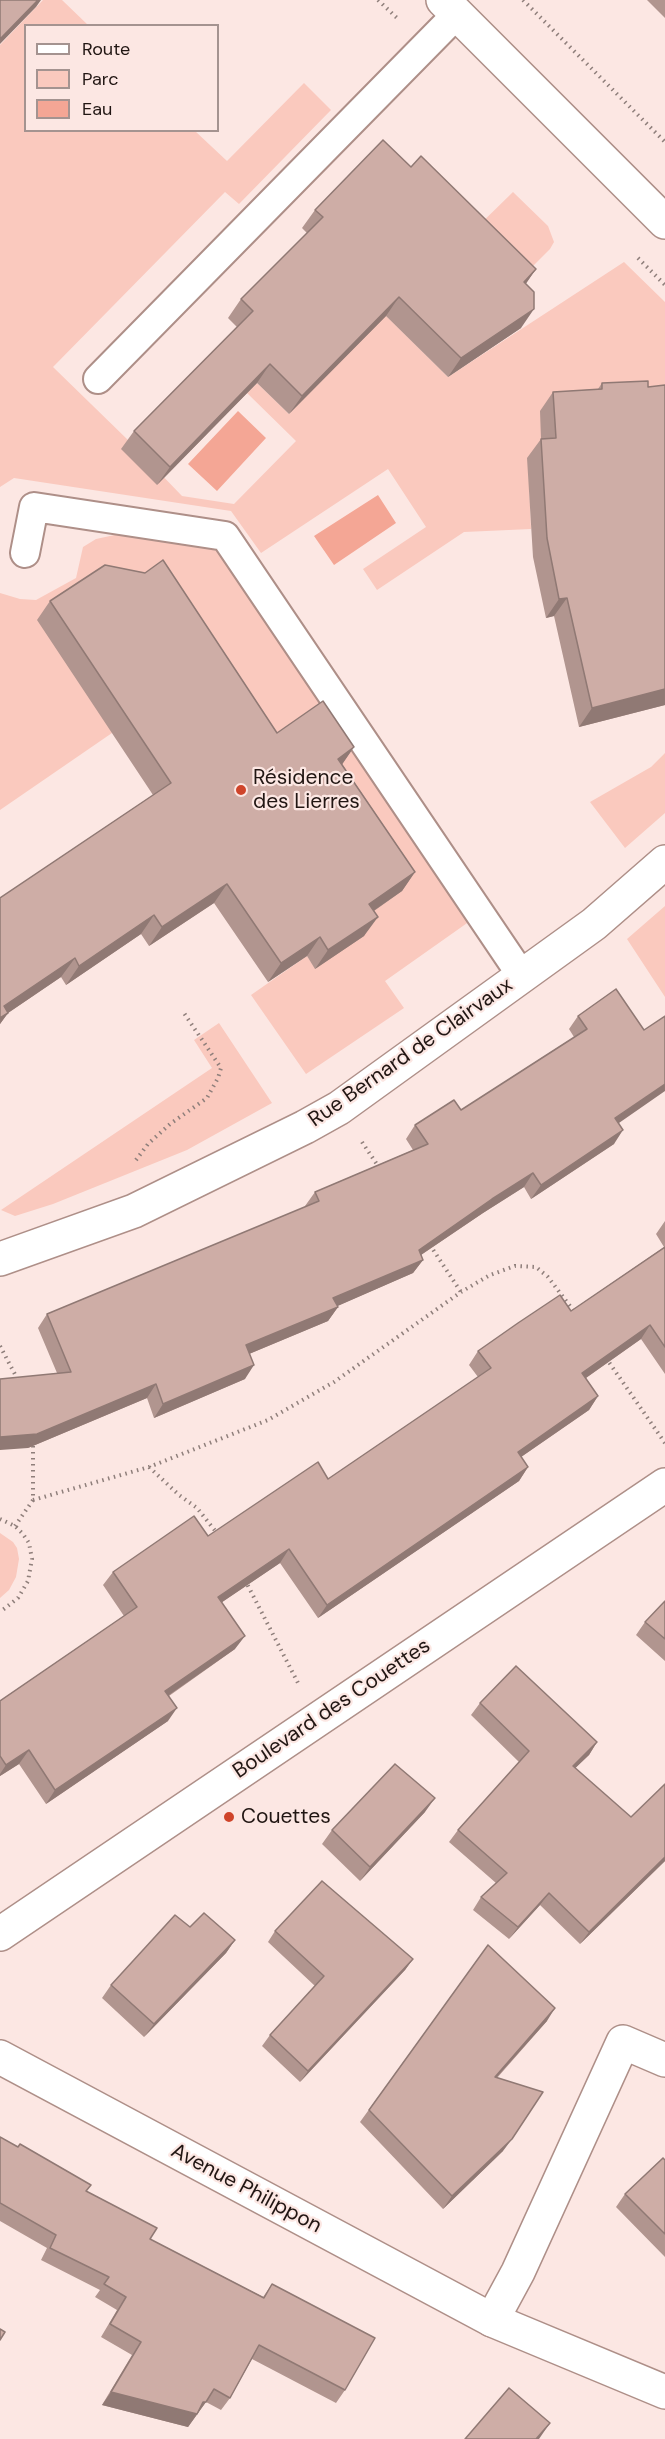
<!DOCTYPE html>
<html>
<head>
<meta charset="utf-8">
<style>
	body { margin:0 }
	#map { position:relative; width:665px; height:2439px; overflow:hidden; background:#fce7e3; font-family:"DM Sans",sans-serif }
	canvas { display:block }
	.legend { position:absolute; left:24px; top:24px; width:195px; height:108px; box-sizing:border-box; background:#fce7e3; border:2px solid #a49390; margin:0; padding:8px 10px; list-style:none; font-size:18px; color:#211613 }
	.legend li { display:flex; align-items:center; gap:12px; height:30px }
	.legend b { width:30px; border:2px solid #a49390 }
</style>
</head>
<body>
<div id="map">
<canvas width="665" height="2439"></canvas>
<ul class="legend">
<li><b style="height:8px;background:#fff"></b>Route</li>
<li><b style="height:16px;background:#fac9be"></b>Parc</li>
<li><b style="height:16px;background:#f4a695"></b>Eau</li>
</ul>
</div>
<script>
const context = document.querySelector('canvas').getContext('2d');
context.lineJoin = 'round';
function fill(path, color) { context.fillStyle = color; context.fill(path, 'evenodd'); }
const poly = rows => new Path2D(rows.map(r => 'M' + r).join(''));
function trace(path, color, width, dash) { context.strokeStyle = color; context.lineWidth = width; context.lineCap = dash ? 'butt' : 'round'; context.setLineDash(dash || []); context.stroke(path); }
function drawText(font, color, halo, rows, align = 'center') {
  context.font = font + ' "DM Sans",sans-serif'; context.lineWidth = 4.5; context.setLineDash([]); context.textBaseline = 'middle'; context.strokeStyle = halo; context.fillStyle = color; for (const [text, x, y, turn = 0] of rows) {
    context.save(); context.translate(x, y); context.rotate((+turn || 0) * Math.PI / 180); context.textAlign = isNaN(turn) ? turn : align; if (halo) context.strokeText(text, 0, 0); context.fillText(text, 0, 0); context.restore();
  }
}
const green = poly([
	[43,0,62,0,88,25,26,26,26,130,195,131,227,161,304,83,331,110,239,204,225,192,53,367,129,441,182,496,234,504,296,441,247,393,257,383,289,414,370,300,448,377,624,262,665,302,665,422,542,457,528,458,531,529,464,532,377,590,363,569,426,527,388,469,261,553,231,511,14,478,0,487,0,45],
	[513,192,548,226,554,242,550,249,517,282,469,235],
	[124,533,217,547,470,921,385,981,404,1008,306,1074,251,995,307,956,315,968,264,752,112,733,0,810,0,593,20,599,36,600,76,578,83,547,96,539],
	[665,753,665,813,625,848,590,802,651,767],
	[665,906,665,997,627,939],
	[219,1023,272,1103,187,1150,53,1204,15,1216,1,1210,212,1068,194,1040],
	[0,1533,13,1542,17,1548,19,1559,16,1577,9,1590,0,1598]
]);
const water = poly([
	[238,411,266,438,217,491,188,464],
	[378,495,396,523,334,565,314,536]
]);
const path = poly([
	[378,0,397,18],
	[523,0,665,142],
	[638,258,665,285],
	[362,1142,380,1169],
	[136,1160,148,1144,170,1124,207,1098,218,1078,221,1068,184,1013],
	[430,1245,461,1292],
	[0,1346,18,1380],
	[606,1358,665,1443],
	[149,1467,179,1495,197,1508,217,1533],
	[33,1500,149,1467,268,1420,334,1382,461,1292,490,1275,515,1266,536,1267,548,1277,576,1314],
	[0,1519,15,1526,23,1534,29,1543,32,1559,28,1581,18,1598,0,1612],
	[15,1526,33,1500,33,1442],
	[245,1580,298,1683]
]);
const service = poly([
	[98,379,457,14],
	[25,553,34,507,225,536,522,976]
]);
const minor = poly([
	[443,0,665,222],
	[0,1259,134,1211,305,1127,339,1108,594,924,665,862],
	[0,1934,665,1485],
	[492,2320,518,2272,623,2042,665,2060]
]);
const tertiary = poly([
	[0,2057,492,2320,665,2392]
]);
const wall = poly([
	[647,0,665,0,665,18],
	[411,167,536,269,526,283,521,328,448,377,386,316,289,414,257,383,157,485,121,449,134,431,237,327,228,318,241,299,307,233,302,228,315,210],
	[602,383,665,705,579,727,554,616,546,618,533,557,527,458,541,439,540,411,553,392,598,389],
	[50,601,277,733,354,747,342,764,415,872,402,891,374,911,364,936,315,969,307,956,268,982,214,903,149,946,141,934,66,985,61,977,8,1013,0,1024,0,898,153,795,37,620],
	[616,989,619,1123,614,1144,531,1199,524,1187,483,1213,421,1255,423,1260,413,1273,337,1306,338,1307,328,1321,249,1354,245,1379,154,1418,147,1398,28,1448,57,1373,38,1328,47,1314,306,1207,305,1206,315,1192,413,1150,406,1139,415,1125,461,1110,574,1037,569,1029,578,1016],
	[665,1221,665,1374,641,1339,586,1378,598,1396,589,1410,521,1457,528,1467,519,1481,318,1618,280,1563,222,1602,235,1649,169,1696,168,1721,46,1804,19,1764,0,1776,0,1701,124,1616,103,1585,113,1572,208,1536,328,1479,478,1377,469,1365,478,1351,571,1311,664,1247,656,1234],
	[665,1601,665,1661,636,1635,645,1622],
	[480,1703,597,1742,589,1755,575,1768,665,1861,580,1944,540,1905,509,1939,473,1910,481,1897,496,1883,449,1842,458,1830,519,1762,471,1715],
	[425,1812,360,1881,322,1844,332,1830],
	[190,1927,235,1940,226,1953,144,2037,102,1998,111,1985],
	[275,1931,413,1959,405,1970,300,2082,262,2046,270,2035,315,1986,268,1942],
	[488,1945,547,2021,497,2078,503,2151,443,2209,360,2122],
	[0,2137,86,2191,150,2239,263,2297,272,2284,345,2390,336,2403,252,2359,230,2398,221,2410,206,2402,188,2427,102,2405,132,2355,101,2337,117,2310,95,2297,100,2290,41,2260,47,2248,0,2221],
	[665,2160,665,2257,616,2207,625,2194]
]);
const shadedWall = poly([
	[38,0,41,0,36,7,0,44,0,39],
	[536,269,523,288,524,282],
	[399,297,386,316,289,414,302,396],
	[534,309,521,328,448,377,461,358],
	[270,364,257,383,157,485,170,467],
	[567,598,554,616,546,618,559,599],
	[665,689,665,705,579,727,592,708],
	[354,747,341,766,338,759],
	[415,872,402,891,356,923,369,904],
	[227,884,214,903,149,946,162,927],
	[154,915,141,934,66,985,79,966],
	[378,917,364,936,315,969,328,950],
	[320,937,307,956,268,982,281,963],
	[75,958,61,977,8,1013,0,1024,0,1011,4,1006],
	[665,1084,665,1091,606,1132,615,1118],
	[623,1130,614,1144,531,1199,541,1185],
	[533,1173,524,1187,483,1213,409,1263,419,1250,492,1199],
	[423,1260,413,1273,324,1312,333,1298],
	[338,1307,328,1321,237,1359,246,1345],
	[650,1325,641,1339,573,1387,582,1373],
	[254,1365,245,1379,154,1418,163,1404],
	[156,1384,147,1398,28,1448,0,1450,0,1437],
	[598,1396,589,1410,508,1466,518,1452],
	[528,1467,519,1481,318,1618,327,1605],
	[289,1549,280,1563,209,1611,218,1597],
	[245,1636,235,1649,156,1704,165,1691],
	[177,1708,168,1721,46,1804,55,1790],
	[597,1742,589,1755,564,1779,573,1766],
	[29,1750,19,1764,0,1776,0,1774,6,1765],
	[435,1798,425,1812,360,1881,370,1867],
	[665,1857,665,1861,580,1944,589,1932],
	[549,1893,540,1905,509,1939,518,1927],
	[235,1940,226,1953,144,2037,154,2024],
	[413,1959,405,1970,300,2082,308,2071],
	[555,2008,547,2021,486,2089,495,2077],
	[512,2139,503,2151,443,2209,452,2196],
	[111,2392,203,2402,206,2402,188,2427,102,2405],
	[550,2423,539,2439,536,2439]
]);
const building = poly([
	[0,0,38,0,0,39,0,0],
	[383,140,411,167,421,156,536,269,524,282,534,292,534,309,461,358,399,297,302,396,270,364,170,467,134,431,253,311,241,299,323,217,315,210,383,140],
	[648,381,648,387,665,385,665,689,592,708,567,598,559,599,547,538,541,439,556,438,553,392,602,389,602,383,648,381],
	[163,560,277,733,323,701,354,747,338,759,415,872,369,904,378,917,328,950,320,937,281,963,227,884,162,927,154,915,79,966,75,958,4,1006,8,1013,0,1018,0,898,171,783,50,601,105,565,145,573,163,560],
	[616,989,644,1030,665,1016,665,1084,615,1118,623,1130,541,1185,533,1173,492,1199,419,1250,423,1260,333,1298,338,1307,246,1345,254,1365,163,1404,156,1384,37,1434,0,1437,0,1379,71,1372,47,1314,319,1201,315,1192,428,1144,415,1125,454,1100,461,1110,587,1029,578,1016,616,989],
	[665,1247,665,1347,650,1325,582,1373,598,1396,518,1452,528,1467,327,1605,289,1549,218,1597,245,1636,165,1691,177,1708,55,1790,29,1750,6,1765,0,1756,0,1701,137,1607,113,1572,194,1516,208,1536,318,1462,328,1479,491,1368,478,1351,518,1323,560,1295,571,1311,665,1247],
	[665,1601,665,1639,645,1622,665,1601],
	[516,1666,597,1742,573,1766,631,1817,665,1784,665,1857,589,1932,549,1893,518,1927,481,1897,507,1873,458,1830,529,1751,480,1703,516,1666],
	[395,1764,435,1798,370,1867,332,1830,395,1764],
	[322,1881,413,1959,308,2071,270,2035,324,1976,275,1931,322,1881],
	[204,1913,235,1940,154,2024,111,1985,175,1915,190,1927,204,1913],
	[488,1945,555,2008,495,2077,543,2092,512,2139,452,2196,369,2110,488,1945],
	[0,2137,18,2147,20,2144,91,2185,86,2191,157,2228,150,2239,264,2298,272,2284,375,2338,345,2390,259,2345,230,2398,214,2389,206,2402,203,2402,197,2414,111,2392,141,2342,110,2324,126,2297,104,2284,109,2277,50,2248,56,2235,0,2203,0,2137],
	[663,2158,665,2160,665,2234,625,2194,663,2158],
	[0,2329,5,2332,0,2340,0,2329],
	[509,2388,550,2423,536,2439,465,2439,509,2388]
]);
const markers = [
	[241,790,6,"#cf442a"],
	[229,1817,6,"#cf442a"]
];
const poiNames = [
	["Résidence",253,778],
	["des Lierres",253,802],
	["Couettes",241,1817]
];
const streetNames = [
	["Rue Bernard de Clairvaux",411,1053,-35],
	["Boulevard des Couettes",332,1709,-34],
	["Avenue Philippon",246,2189,28]
];
fill(green, '#fac9be');
fill(water, '#f4a695');
trace(service, '#ae8f88', 32);
trace(minor, '#ae8f88', 36);
trace(tertiary, '#ae8f88', 36);
trace(path, '#8f7f7b', 4, [1.5, 4.5]);
trace(service, '#fff', 28);
trace(minor, '#fff', 33);
trace(tertiary, '#fff', 33);
fill(wall, '#b1958f');
fill(shadedWall, '#907974');
fill(building, '#ceada6');
trace(building, '#907974', 1.5);
for (const [x, y, r, color] of markers) { const dot = new Path2D(); dot.arc(x, y, r, 0, 2 * Math.PI); context.fillStyle = color; context.fill(dot); trace(dot, '#fce7e3', 2); }
drawText('21px', '#211613', '#fce7e3', poiNames, 'left');
drawText('21px', '#211613', '#fce7e3', streetNames);
</script>
</body>
</html>
